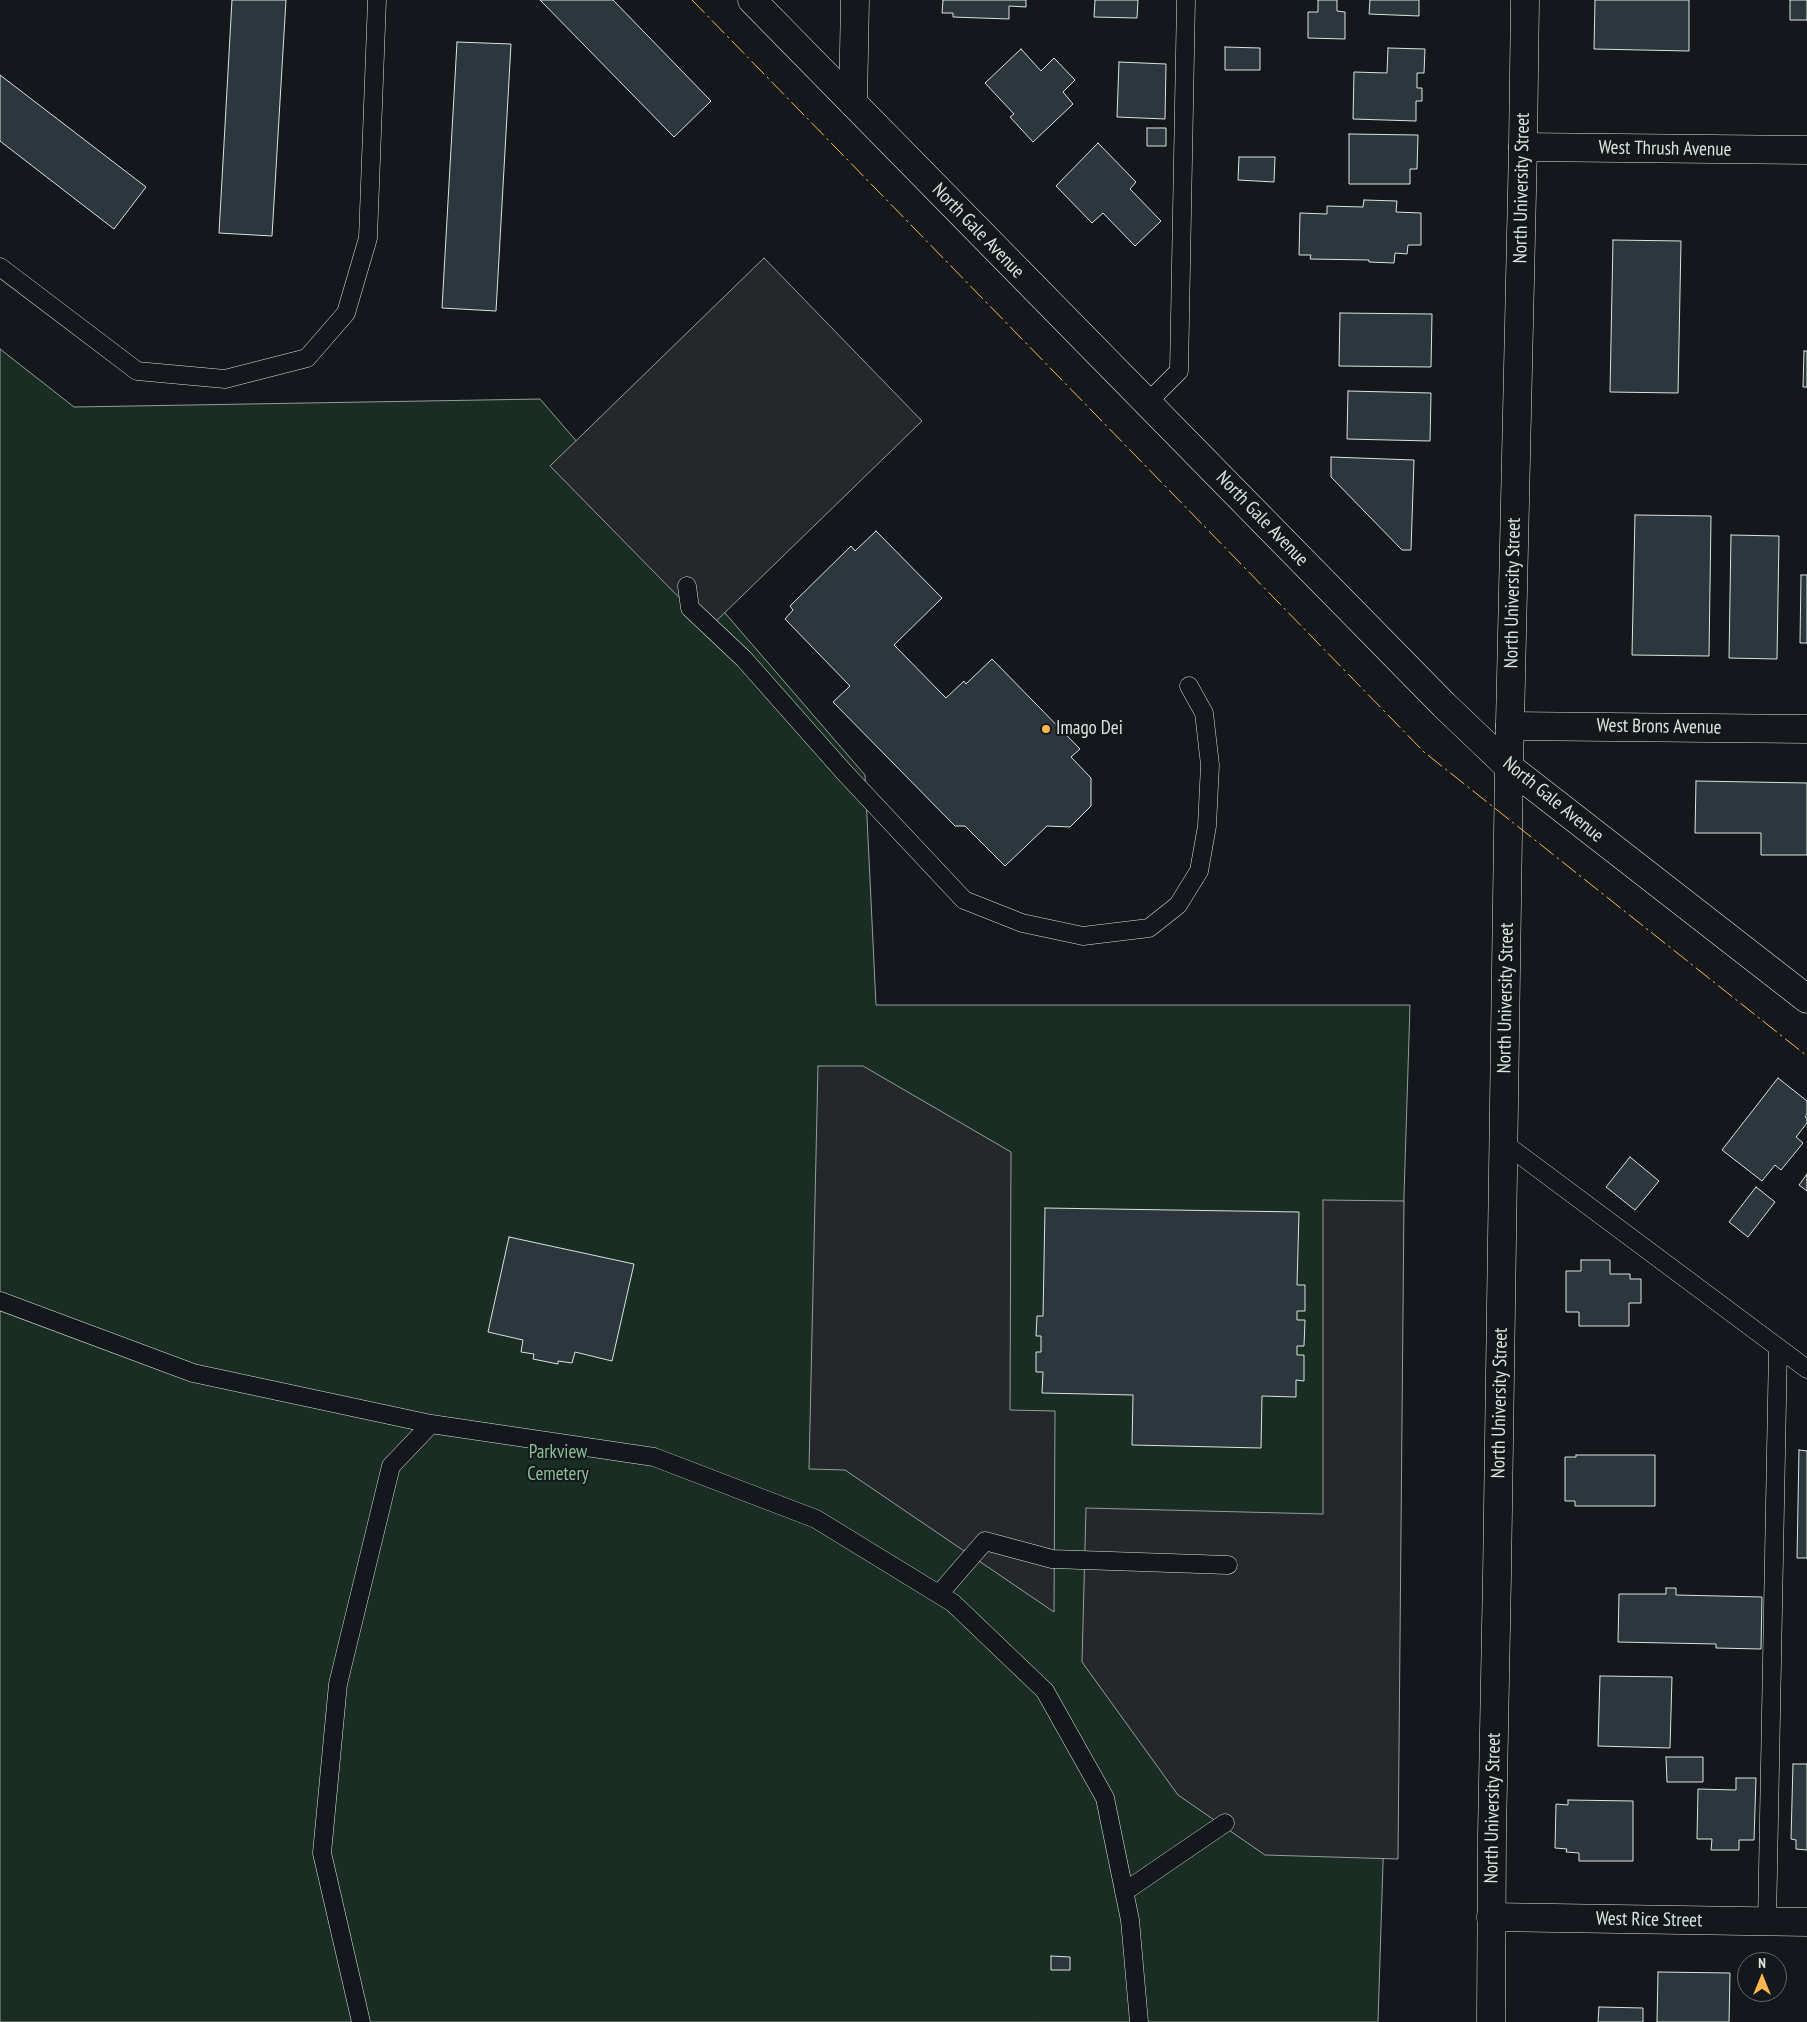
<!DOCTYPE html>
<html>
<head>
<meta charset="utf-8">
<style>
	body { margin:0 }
	#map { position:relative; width:1807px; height:2022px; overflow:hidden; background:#14181c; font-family:"PT Sans Narrow",sans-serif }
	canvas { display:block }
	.north { position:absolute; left:1737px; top:1952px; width:50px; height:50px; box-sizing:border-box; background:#14181c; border:1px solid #626a69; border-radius:50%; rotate:0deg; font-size:14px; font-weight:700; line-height:20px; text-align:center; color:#d8e6dc }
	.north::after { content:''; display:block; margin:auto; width:18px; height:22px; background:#ffb74d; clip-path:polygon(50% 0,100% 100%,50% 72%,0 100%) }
</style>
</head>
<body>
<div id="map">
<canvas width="1807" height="2022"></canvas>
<div class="north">N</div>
</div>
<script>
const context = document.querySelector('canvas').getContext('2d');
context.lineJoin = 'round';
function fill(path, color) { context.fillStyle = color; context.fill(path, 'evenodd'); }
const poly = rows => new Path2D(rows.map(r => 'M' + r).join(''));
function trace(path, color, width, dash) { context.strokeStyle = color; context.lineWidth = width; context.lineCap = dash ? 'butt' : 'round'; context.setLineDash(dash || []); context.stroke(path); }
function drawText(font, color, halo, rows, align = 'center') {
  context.font = font + ' "PT Sans Narrow",sans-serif'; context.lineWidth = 4; context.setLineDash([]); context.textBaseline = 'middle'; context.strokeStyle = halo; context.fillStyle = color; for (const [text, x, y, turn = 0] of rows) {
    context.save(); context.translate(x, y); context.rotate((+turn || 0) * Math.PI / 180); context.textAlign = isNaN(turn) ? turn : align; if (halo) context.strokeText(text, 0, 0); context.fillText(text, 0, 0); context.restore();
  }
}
const green = poly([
	[0,349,74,407,540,399,865,775,876,1005,1410,1005,1378,2022,0,2022,0,349]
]);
const parking = poly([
	[764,258,922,421,709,628,550,466,764,258],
	[818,1066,863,1066,1011,1152,1010,1410,1055,1411,1054,1612,845,1470,809,1469,818,1066],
	[1323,1200,1404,1201,1398,1859,1265,1855,1178,1795,1082,1662,1086,1508,1323,1514,1323,1200]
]);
const building = poly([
	[232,0,286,0,272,236,219,233,232,0],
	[540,0,613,0,711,101,674,137,540,0],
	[943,0,1026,0,1026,7,1009,6,1009,19,953,17,953,13,942,13,943,0],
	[1095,0,1138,0,1137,18,1094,17,1095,0],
	[1318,0,1337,0,1337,11,1345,12,1345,39,1308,38,1308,12,1318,12,1318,0],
	[1370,0,1419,0,1419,16,1369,14,1370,0],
	[1595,0,1689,0,1689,51,1594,49,1595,0],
	[1790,0,1807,0,1807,20,1790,20,1790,0],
	[457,42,511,44,496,311,442,308,457,42],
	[1225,47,1260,48,1260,70,1225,70,1225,47],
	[1388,48,1425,49,1424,73,1417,73,1417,88,1422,88,1422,101,1416,101,1416,121,1353,119,1354,72,1387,73,1388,48],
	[1021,49,1041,71,1054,58,1075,80,1063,92,1073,104,1033,142,1010,117,1014,114,985,83,1021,49],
	[1119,62,1166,64,1165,119,1117,117,1119,62],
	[0,75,146,187,114,229,0,141,0,75],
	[1147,128,1166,128,1166,146,1147,146,1147,128],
	[1349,134,1418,135,1417,169,1410,169,1410,184,1349,184,1349,134],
	[1098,143,1136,182,1130,189,1161,221,1135,246,1103,213,1092,223,1056,186,1098,143],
	[1239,157,1275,157,1274,182,1238,180,1239,157],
	[1364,200,1397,201,1396,212,1421,213,1421,245,1408,245,1407,254,1395,253,1394,263,1369,262,1369,260,1310,259,1311,255,1299,255,1300,213,1327,214,1327,206,1363,207,1364,200],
	[1613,240,1681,241,1678,393,1610,392,1613,240],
	[1340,313,1432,314,1431,367,1339,366,1340,313],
	[1804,351,1807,351,1807,387,1803,387,1804,351],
	[1348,391,1431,393,1430,441,1347,439,1348,391],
	[1331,457,1414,460,1411,550,1402,550,1331,477,1331,457],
	[1635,515,1711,516,1709,656,1632,655,1635,515],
	[876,531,942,598,894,645,946,698,964,681,966,684,992,659,1080,749,1071,757,1091,778,1091,806,1070,827,1047,826,1005,866,965,826,955,826,833,702,850,686,785,619,793,610,790,606,851,546,855,551,876,531],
	[1731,535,1779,536,1777,659,1729,658,1731,535],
	[1801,575,1807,575,1807,643,1800,643,1801,575],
	[1696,781,1807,783,1807,855,1761,855,1761,833,1695,833,1696,781],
	[1778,1078,1807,1101,1807,1114,1805,1117,1807,1118,1807,1123,1796,1137,1803,1143,1781,1170,1775,1165,1762,1181,1722,1150,1778,1078],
	[1630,1157,1659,1181,1635,1210,1606,1187,1630,1157],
	[1807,1174,1807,1191,1799,1185,1807,1174],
	[1756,1187,1775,1202,1748,1237,1729,1222,1756,1187],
	[1045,1208,1299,1212,1297,1285,1305,1285,1305,1311,1297,1311,1297,1320,1305,1320,1304,1346,1297,1346,1297,1355,1304,1355,1304,1381,1296,1380,1296,1397,1262,1396,1261,1448,1132,1445,1133,1395,1042,1393,1043,1372,1036,1372,1036,1352,1041,1352,1041,1336,1036,1336,1037,1316,1043,1316,1045,1208],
	[509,1237,634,1264,612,1361,575,1352,572,1363,558,1361,558,1364,533,1359,534,1354,521,1352,523,1340,488,1332,509,1237],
	[1581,1260,1610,1260,1610,1274,1630,1274,1630,1279,1641,1279,1641,1303,1629,1303,1629,1326,1579,1326,1579,1312,1566,1312,1566,1271,1581,1271,1581,1260],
	[1799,1450,1807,1451,1807,1558,1797,1558,1799,1450],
	[1576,1455,1655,1455,1655,1506,1575,1506,1575,1501,1565,1501,1565,1457,1576,1457,1576,1455],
	[1666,1588,1676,1588,1676,1595,1762,1597,1761,1649,1716,1648,1716,1644,1618,1642,1619,1594,1666,1594,1666,1588],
	[1600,1676,1672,1677,1670,1748,1598,1746,1600,1676],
	[1666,1757,1703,1757,1703,1782,1667,1782,1666,1757],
	[1793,1764,1807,1764,1807,1850,1796,1849,1796,1840,1791,1839,1793,1764],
	[1736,1778,1756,1778,1754,1840,1739,1840,1739,1850,1711,1850,1712,1839,1697,1839,1698,1789,1736,1790,1736,1778],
	[1568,1800,1633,1801,1633,1861,1579,1861,1579,1853,1566,1852,1567,1849,1555,1848,1556,1804,1568,1805,1568,1800],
	[1051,1956,1070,1957,1070,1970,1051,1970,1051,1956],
	[1658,1972,1730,1973,1729,2022,1657,2022,1658,1972],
	[1599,2007,1643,2008,1643,2022,1598,2022,1599,2007]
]);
const lane = poly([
	[0,267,137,371,225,379,307,358,346,313,368,238,377,0],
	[1147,403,1179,371,1186,0],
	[687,586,690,608,744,659,844,772,964,900,1022,923,1083,936,1149,928,1178,905,1199,871,1207,826,1210,765,1204,713,1189,686],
	[1504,1143,1807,1369],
	[0,1301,193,1373,431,1424],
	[939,1594,985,1541,1052,1559,1228,1565],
	[1124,1892,1225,1823],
	[1767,1922,1778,1348],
	[361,2022,322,1853,338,1684,391,1466,431,1424,654,1457,816,1519,953,1603,1045,1691,1105,1798,1130,1920,1139,2022]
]);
const street = poly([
	[853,103,855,0],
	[1523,147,1807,150],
	[1510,726,1807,729],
	[1491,1917,1807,1922]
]);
const secondary = poly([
	[752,0,1444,705,1509,767,1807,999],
	[1491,2022,1492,1834,1497,1576,1509,767,1523,147,1525,0]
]);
const power = poly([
	[692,0,1424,752,1807,1056]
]);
const markers = [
	[1046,729,5,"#ffb74d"]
];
const streetNames = [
	["West Thrush Avenue",1665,149,1],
	["North University Street",1522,188,-89],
	["North Gale Avenue",978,231,46],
	["North Gale Avenue",1262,519,46],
	["North University Street",1513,593,-89],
	["West Brons Avenue",1659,727,1],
	["North Gale Avenue",1553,800,39],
	["North University Street",1506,998,-89],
	["North University Street",1500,1403,-89],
	["North University Street",1493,1808,-89],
	["West Rice Street",1649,1920,1]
];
const poiNames = [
	["Imago Dei",1056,729]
];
const parkNames = [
	["Parkview",558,1453],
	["Cemetery",558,1475]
];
fill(green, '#1a2d24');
trace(green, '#939e99', 1);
fill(parking, '#24282b');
trace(parking, '#939e99', 1);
fill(building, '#2c363c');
trace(building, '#d8e6dc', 1);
trace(lane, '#d8e6dc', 19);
trace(street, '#d8e6dc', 29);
trace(secondary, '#d8e6dc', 29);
trace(lane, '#14181c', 18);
trace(street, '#14181c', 28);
trace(secondary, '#14181c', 28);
trace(power, '#ffb74d', 1, [18, 4, 2.5, 4]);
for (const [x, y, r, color] of markers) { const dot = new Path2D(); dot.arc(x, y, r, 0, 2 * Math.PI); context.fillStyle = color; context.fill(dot); trace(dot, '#14181c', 2); }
drawText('19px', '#d8e6dc', '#14181c', streetNames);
drawText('19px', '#d8e6dc', '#14181c', poiNames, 'left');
drawText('19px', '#8ac095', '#14181c', parkNames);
</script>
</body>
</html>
